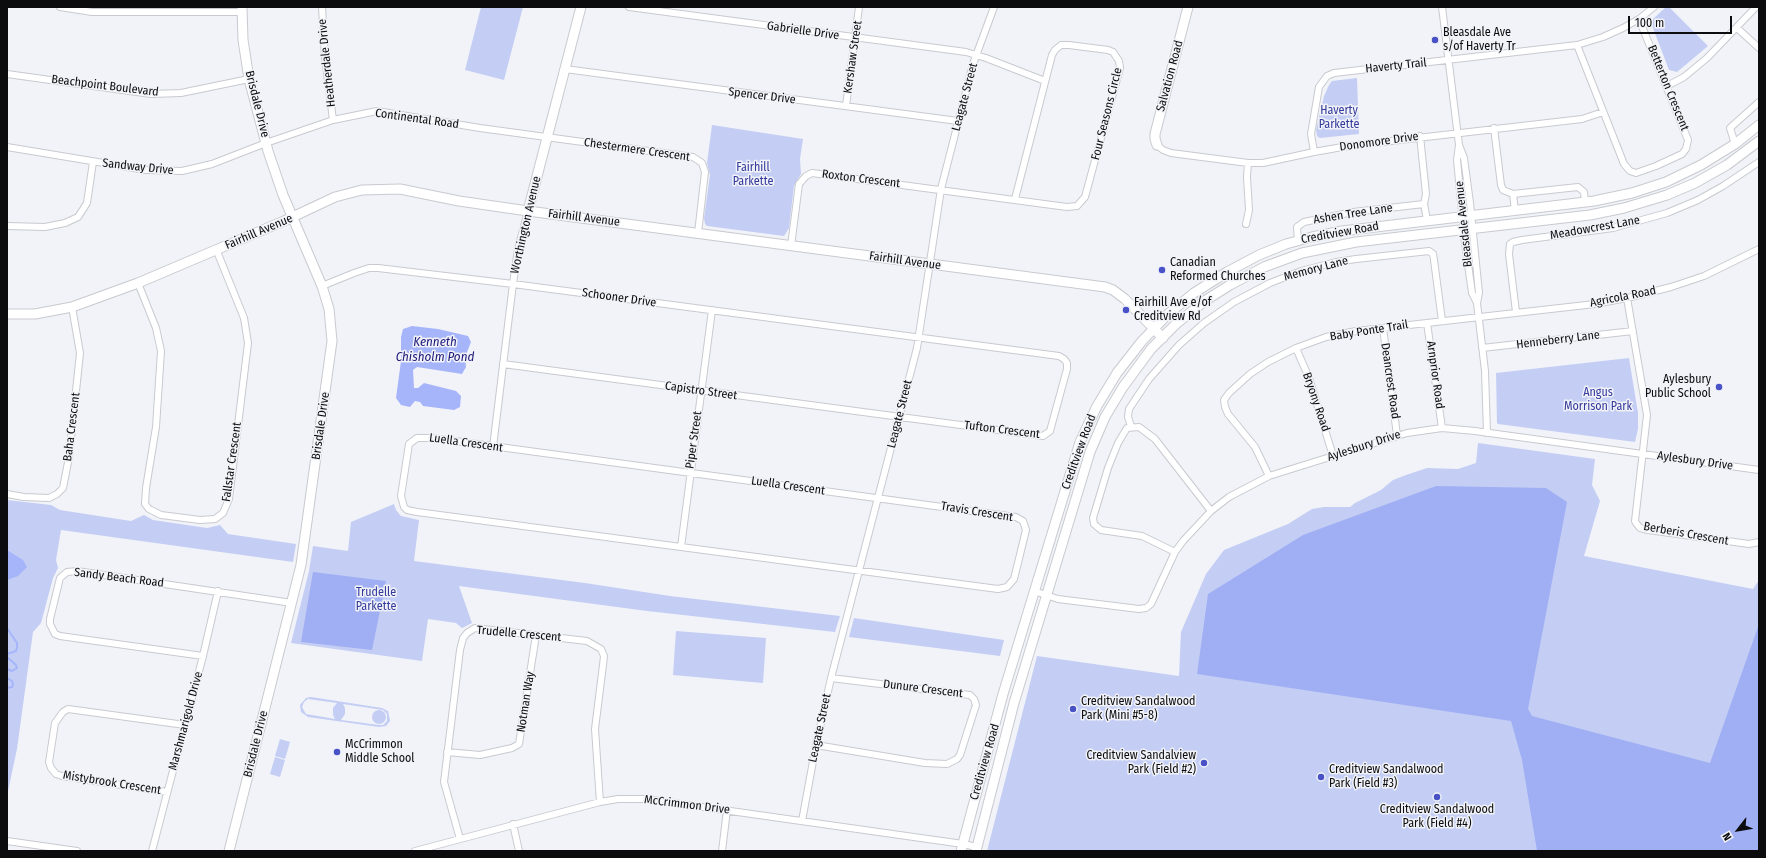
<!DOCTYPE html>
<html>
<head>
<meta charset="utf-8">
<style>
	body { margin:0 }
	#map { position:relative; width:1766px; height:858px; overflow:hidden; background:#f1f3f8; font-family:"Fira Sans Condensed",sans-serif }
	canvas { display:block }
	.frame { position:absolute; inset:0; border:8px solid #0c0c0e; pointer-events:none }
	.north { position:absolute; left:1718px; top:810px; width:40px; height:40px; -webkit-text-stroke:3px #f1f3f8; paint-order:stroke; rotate:239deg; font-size:11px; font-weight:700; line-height:16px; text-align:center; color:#0c0c0e }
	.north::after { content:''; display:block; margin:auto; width:14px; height:18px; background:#0c0c0e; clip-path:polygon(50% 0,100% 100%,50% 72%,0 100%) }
	.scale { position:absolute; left:1628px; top:16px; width:104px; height:18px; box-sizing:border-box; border:2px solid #0c0c0e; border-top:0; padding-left:5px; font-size:12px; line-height:14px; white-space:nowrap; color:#0c0c0e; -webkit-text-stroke:3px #f1f3f8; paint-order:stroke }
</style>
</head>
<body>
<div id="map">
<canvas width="1766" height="858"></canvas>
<div class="frame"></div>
<div class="north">N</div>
<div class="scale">100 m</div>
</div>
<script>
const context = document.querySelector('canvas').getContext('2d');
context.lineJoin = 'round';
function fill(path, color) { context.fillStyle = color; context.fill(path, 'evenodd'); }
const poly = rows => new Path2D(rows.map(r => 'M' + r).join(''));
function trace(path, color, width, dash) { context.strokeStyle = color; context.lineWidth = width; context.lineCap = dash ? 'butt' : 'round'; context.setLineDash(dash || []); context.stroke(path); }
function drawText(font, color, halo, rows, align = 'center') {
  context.font = font + ' "Fira Sans Condensed",sans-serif'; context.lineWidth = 3; context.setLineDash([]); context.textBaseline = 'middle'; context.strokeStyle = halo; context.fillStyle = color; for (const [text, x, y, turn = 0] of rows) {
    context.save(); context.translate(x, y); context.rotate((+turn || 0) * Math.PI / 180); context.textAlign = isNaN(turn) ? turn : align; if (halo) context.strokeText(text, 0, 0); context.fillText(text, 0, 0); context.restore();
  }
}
const green = poly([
	[481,7,523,7,504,80,465,70],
	[1666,7,1669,7,1708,46,1677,72,1669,70,1651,23,1653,19],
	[1357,78,1359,134,1320,138,1317,136,1316,130,1324,96,1329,85,1332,81],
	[712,125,803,139,800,159,801,174,794,186,789,228,784,236,707,226,705,224,704,218,710,175,707,163],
	[1629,358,1638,413,1638,429,1635,442,1498,424,1497,423,1496,373],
	[1478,443,1595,459,1592,485,1600,501,1584,556,1753,589,1759,580,1759,851,987,851,1037,656,1179,676,1181,632,1206,574,1224,550,1288,524,1312,509,1324,507,1350,507,1355,503,1381,490,1393,480,1406,475,1427,468,1458,469,1476,463],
	[7,500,51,505,60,510,131,521,144,515,153,520,207,528,220,525,228,534,296,544,293,562,61,530,56,560,58,568,53,578,41,623,33,632,17,749,7,796],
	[394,504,396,510,401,516,419,520,414,561,585,583,670,596,840,616,835,632,647,611,459,586,472,623,462,628,456,623,428,619,422,661,291,643,309,571,313,546,348,551,351,522],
	[854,618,1004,640,1000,656,849,637],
	[676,631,766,638,763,683,673,675],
	[311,697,382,708,388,711,390,721,386,726,379,727,308,717,301,712,300,705,306,698],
	[308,699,337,703,333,708,333,715,335,719,306,714,302,707,304,702],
	[343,704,383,710,387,714,387,721,383,725,379,725,341,720,345,714,345,708],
	'372 717a7 7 0 1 1 14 0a7 7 0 1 1-14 0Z',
	[280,739,290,742,285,759,275,756],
	[275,757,285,760,280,777,270,774]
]);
const forest = poly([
	[1436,486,1546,488,1567,502,1528,709,1532,716,1710,763,1759,624,1759,851,1537,851,1522,760,1511,721,1197,674,1208,594,1303,535],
	[313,572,386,581,372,650,301,642]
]);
const water = poly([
	[412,326,438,329,468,336,471,342,465,357,466,367,462,374,417,367,413,370,414,388,418,388,424,383,456,391,461,396,460,407,454,410,423,406,420,402,415,401,410,407,401,405,396,398,401,361,401,337,403,329],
	[7,550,23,560,27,567,18,576,7,580]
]);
const stream = poly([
	[7,628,17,643,17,648,16,651,7,654],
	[7,657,16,665,17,668,12,671,7,669],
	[7,678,12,681,13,685,12,687,7,688]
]);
const street = poly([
	[60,7,92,12,242,12],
	[322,7,325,57,333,120],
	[629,7,966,52,986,58,1045,81],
	[1442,7,1459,145,1464,158,1470,203,1479,293,1477,303],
	[1737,28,1759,48],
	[1577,45,1624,164,1630,171,1636,173,1656,166,1682,154,1686,149,1688,140,1639,19],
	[565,69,958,121],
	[7,74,151,94,181,93,249,79],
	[1667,86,1684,77,1707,58,1756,7],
	[846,106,859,7],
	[1494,128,1501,185,1503,190,1513,194,1578,187,1584,192,1585,202],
	[1735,144,1730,128,1759,102],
	[1157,145,1163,150,1171,153,1248,163,1263,163,1314,152,1348,146,1582,119,1603,112],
	[1459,145,1457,160,1465,243,1472,293,1477,303,1485,371,1487,433],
	[7,147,146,170,182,171,212,164,266,143,333,120,377,111,480,128,693,157,702,163,705,172,698,233],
	[1314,152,1311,134,1319,87,1327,76,1334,73,1577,45,1603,37,1623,28,1639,19,1654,7],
	[1513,194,1515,211],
	[1424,204,1427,220],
	[1246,224,1249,210,1247,177,1248,163],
	[7,226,45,227,65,223,78,217,87,203,93,162],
	[1298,241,1297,227,1304,222,1353,212,1424,204,1426,194,1420,136],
	[791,246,799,184,806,176,812,173,1067,207,1077,206,1085,197,1120,68,1119,61,1113,52,1108,50,1069,45,1061,45,1055,50,1052,55,1015,199],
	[138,283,156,328,161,351,156,427,146,488,145,504,149,509,161,515,200,520,215,519,223,513,229,499,248,343,244,318,216,249],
	[322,286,354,273,369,268,378,268,513,284,1059,356,1064,359,1067,363,1067,369,1050,431,1043,436,503,364],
	[1627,298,1647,415,1635,521,1636,523,1640,528,1648,530,1749,544,1759,542],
	[1516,312,1509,254,1510,244,1513,242,1522,240,1613,228,1667,213,1698,200,1723,186,1759,162],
	[1427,323,1442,428],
	[1383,328,1397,435],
	[1296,348,1309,378,1333,456],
	[1482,348,1633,331],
	[1131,426,1128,417,1129,409,1149,379,1179,345,1204,323,1234,302,1270,283,1301,271,1336,262,1356,259,1429,251,1433,254,1434,260,1442,321],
	[417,438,433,438,1016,517,1023,521,1026,530,1014,579,1007,587,998,589,417,512,407,510,404,507,401,496,409,444,417,438],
	[493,447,513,284,518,249,528,211],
	[1269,476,1255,447,1228,414,1225,407,1224,400,1229,393,1250,374,1268,362,1296,348,1326,337,1356,331,1595,304,1627,298,1671,287,1704,276,1759,249],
	[7,494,24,497,49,498,57,494,63,488,69,457,80,353,72,307],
	[681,547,712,310],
	[1175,552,1142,536,1101,530,1094,524,1093,518,1108,468,1118,443,1127,428,1139,427,1155,439,1211,511],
	[1034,591,1058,599,1139,609,1146,608,1151,604,1175,552,1183,541,1211,511,1229,497,1269,476,1407,433,1442,428,1475,431,1759,470],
	[203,656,60,636,55,634,50,624,50,619,60,578,67,572,77,571,292,603],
	[816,745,925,763,947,764,957,759,960,755,976,705,974,699,970,695,831,678],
	[447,752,480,755,512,748,519,744,536,635],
	[167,792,62,776,56,774,51,768,49,762,55,723,63,712,68,709,185,725],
	[802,821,816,745,831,678,917,348,941,189,973,64,994,7],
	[513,824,519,851],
	[460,839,444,782,460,650,463,638,467,633,475,628,587,641,601,649,604,656,603,665,595,729,600,802],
	[7,841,77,851],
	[152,851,203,656,218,591],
	[415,851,600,802,618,799,646,799,963,844,977,847],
	[722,851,727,810]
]);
const secondary = poly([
	[1157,145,1155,139,1155,134,1188,7],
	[528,211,581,7],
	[7,314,35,314,72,307,138,283,284,221,335,197,362,190,400,189,459,201,528,211,1105,287,1113,290,1125,299,1163,338],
	[229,851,301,565,332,341,329,309,322,286,283,195,268,151,249,79,243,40,242,7],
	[961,851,1003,694,1080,442,1097,406,1117,373,1142,341,1168,314,1194,293,1227,272,1259,255,1286,244,1312,237,1342,231,1594,201,1632,193,1666,182,1701,165,1735,144,1759,125],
	[976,851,1014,703,1090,452,1105,417,1123,387,1151,349,1176,324,1206,300,1230,285,1264,267,1302,253,1356,242,1590,215,1624,208,1667,195,1695,183,1727,165,1759,141]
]);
const markers = [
	[1435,40,4,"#4851c6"],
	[1162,270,4,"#4851c6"],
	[1126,310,4,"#4851c6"],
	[1719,387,4,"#4851c6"],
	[1073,709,4,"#4851c6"],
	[337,752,4,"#4851c6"],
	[1204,763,4,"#4851c6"],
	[1321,777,4,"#4851c6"],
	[1437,797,4,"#4851c6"]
];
const streetNames = [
	["Gabrielle Drive",803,31,8],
	["Kershaw Street",853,57,-82],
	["Heatherdale Drive",327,63,-96],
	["Haverty Trail",1396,66,-6],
	["Salvation Road",1170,76,-75],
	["Beachpoint Boulevard",105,86,7],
	["Betterton Crescent",1668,88,68],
	["Spencer Drive",762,96,7],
	["Leagate Street",965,97,-75],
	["Brisdale Drive",257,104,76],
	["Four Seasons Circle",1107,114,-76],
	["Continental Road",417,119,8],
	["Donomore Drive",1379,142,-8],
	["Chestermere Crescent",637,150,8],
	["Sandway Drive",138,167,6],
	["Roxton Crescent",861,179,7],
	["Ashen Tree Lane",1353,214,-9],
	["Fairhill Avenue",584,218,7],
	["Bleasdale Avenue",1464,224,-96],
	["Worthington Avenue",526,225,-77],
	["Meadowcrest Lane",1595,228,-10],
	["Fairhill Avenue",259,232,-23],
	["Creditview Road",1340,233,-10],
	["Fairhill Avenue",905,261,8],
	["Memory Lane",1316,269,-15],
	["Agricola Road",1623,297,-11],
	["Schooner Drive",619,298,8],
	["Baby Ponte Trail",1369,331,-9],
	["Henneberry Lane",1558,340,-7],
	["Arnprior Road",1435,375,82],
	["Deancrest Road",1390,381,82],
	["Capistro Street",701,391,8],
	["Bryony Road",1316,402,71],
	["Leagate Street",900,414,-76],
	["Brisdale Drive",321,426,-82],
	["Baha Crescent",72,427,-83],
	["Tufton Crescent",1002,430,7],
	["Piper Street",694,440,-82],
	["Luella Crescent",466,443,8],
	["Aylesbury Drive",1364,446,-18],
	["Creditview Road",1079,452,-70],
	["Aylesbury Drive",1695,461,8],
	["Fallstar Crescent",232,462,-82],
	["Luella Crescent",788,486,8],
	["Travis Crescent",977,512,9],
	["Berberis Crescent",1686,534,10],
	["Sandy Beach Road",119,578,7],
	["Trudelle Crescent",519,634,5],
	["Dunure Crescent",923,689,7],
	["Notman Way",526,702,-81],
	["Marshmarigold Drive",186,721,-75],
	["Leagate Street",820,728,-78],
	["Brisdale Drive",256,744,-76],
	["Creditview Road",985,762,-74],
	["Mistybrook Crescent",112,783,9],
	["McCrimmon Drive",687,805,7]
];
const poiNames = [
	["Bleasdale Ave",1443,33],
	["s/of Haverty Tr",1443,47],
	["Canadian",1170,263],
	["Reformed Churches",1170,277],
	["Fairhill Ave e/of",1134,303],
	["Creditview Rd",1134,317],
	["Aylesbury",1711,380,"right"],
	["Public School",1711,394,"right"],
	["Creditview Sandalwood",1081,702],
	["Park (Mini #5-8)",1081,716],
	["McCrimmon",345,745],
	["Middle School",345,759],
	["Creditview Sandalview",1196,756,"right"],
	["Park (Field #2)",1196,770,"right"],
	["Creditview Sandalwood",1329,770],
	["Park (Field #3)",1329,784],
	["Creditview Sandalwood",1437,810,"center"],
	["Park (Field #4)",1437,824,"center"]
];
const parkNames = [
	["Haverty",1339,111],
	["Parkette",1339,125],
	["Fairhill",753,168],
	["Parkette",753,182],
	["Angus",1598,393],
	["Morrison Park",1598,407],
	["Trudelle",376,593],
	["Parkette",376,607]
];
const waterNames = [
	["Kenneth",435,342],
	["Chisholm Pond",435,357]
];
fill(green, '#c4cef4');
fill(forest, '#a0aff4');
fill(water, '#a6b5fa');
trace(stream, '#a6b5fa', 2);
trace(street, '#c8cacf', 8);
trace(secondary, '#c8cacf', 11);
trace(street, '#fff', 6);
trace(secondary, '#fff', 9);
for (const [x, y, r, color] of markers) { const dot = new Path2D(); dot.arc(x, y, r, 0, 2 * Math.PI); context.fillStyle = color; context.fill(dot); trace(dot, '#f1f3f8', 1.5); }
drawText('12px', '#0c0c0e', '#f1f3f8', streetNames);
drawText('12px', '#0c0c0e', '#f1f3f8', poiNames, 'left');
drawText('12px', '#343a9b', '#f1f3f8', parkNames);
drawText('italic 13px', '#1e1879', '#f1f3f8', waterNames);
</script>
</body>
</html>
